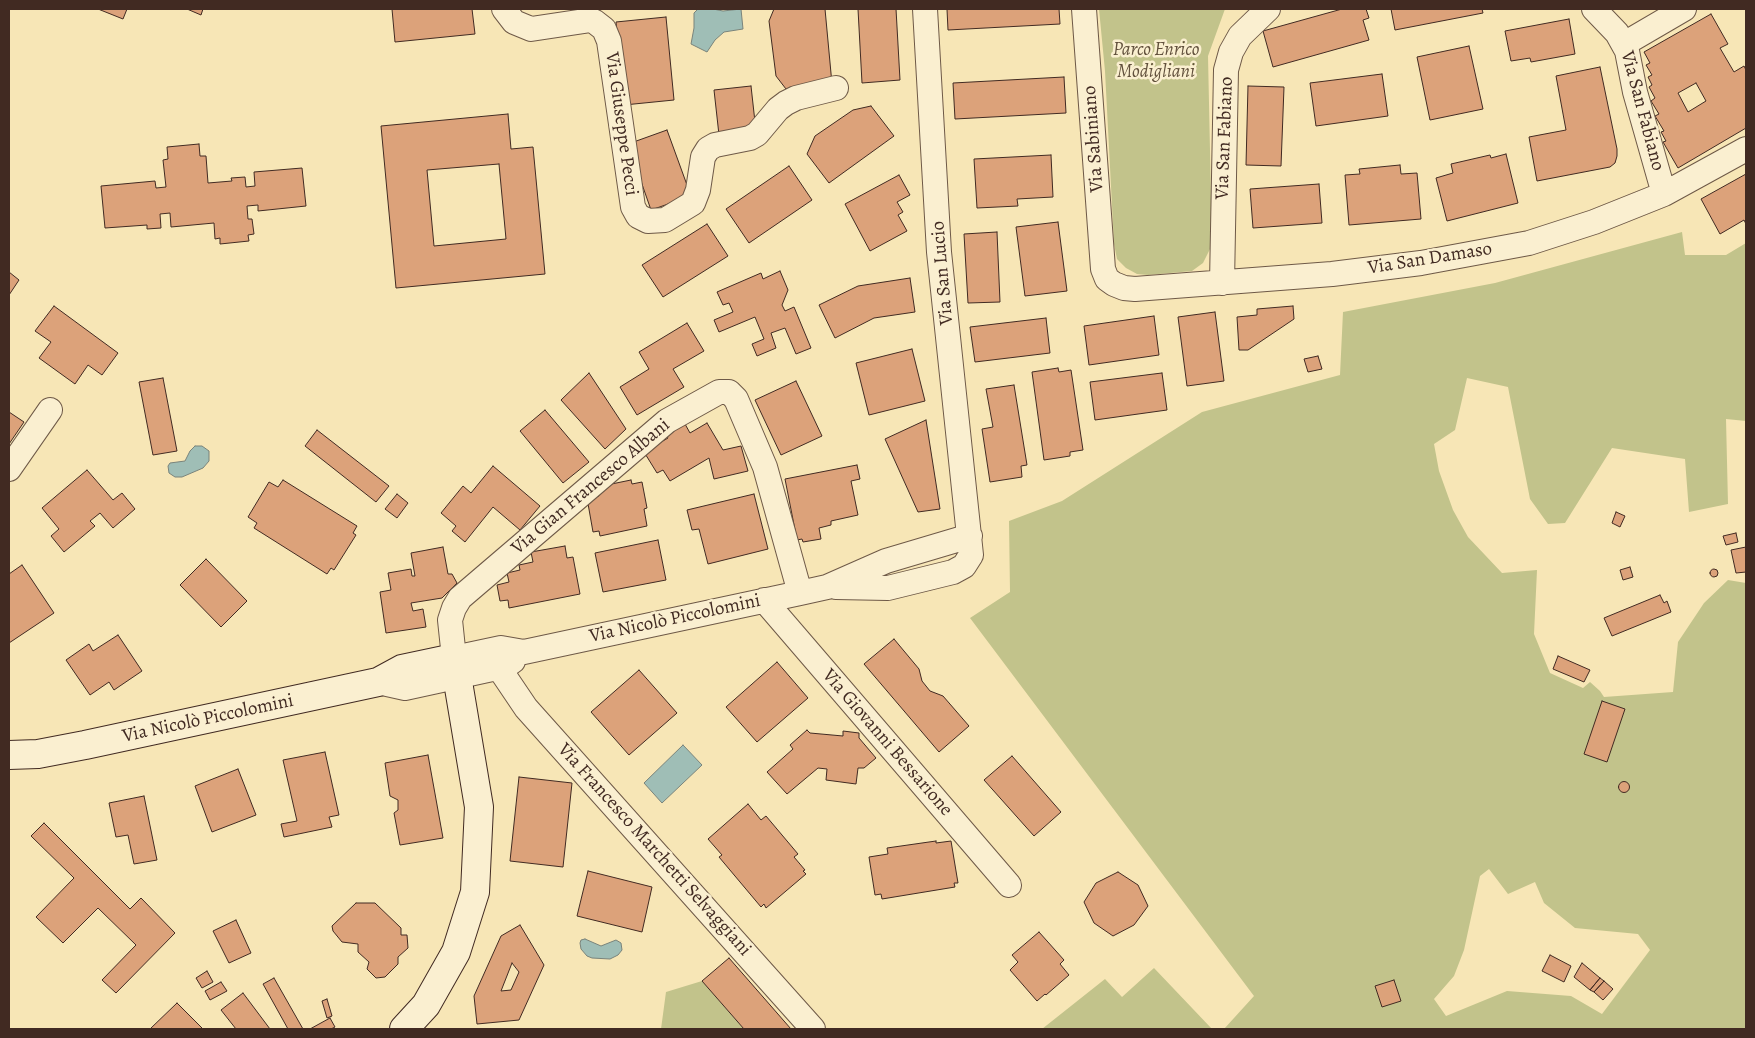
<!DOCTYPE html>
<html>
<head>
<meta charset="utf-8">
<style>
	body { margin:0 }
	#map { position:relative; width:1755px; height:1038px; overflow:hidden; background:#f7e6b6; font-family:Alegreya,serif }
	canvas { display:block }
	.frame { position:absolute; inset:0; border:10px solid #412a22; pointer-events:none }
</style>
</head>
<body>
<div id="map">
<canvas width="1755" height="1038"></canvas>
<div class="frame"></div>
</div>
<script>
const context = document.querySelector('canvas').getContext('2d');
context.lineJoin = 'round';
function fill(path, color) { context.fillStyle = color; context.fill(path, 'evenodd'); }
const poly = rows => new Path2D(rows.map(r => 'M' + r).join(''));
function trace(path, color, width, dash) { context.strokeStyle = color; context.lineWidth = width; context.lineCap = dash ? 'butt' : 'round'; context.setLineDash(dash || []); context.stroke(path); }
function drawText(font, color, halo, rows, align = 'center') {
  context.font = font + ' Alegreya,serif'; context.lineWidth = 5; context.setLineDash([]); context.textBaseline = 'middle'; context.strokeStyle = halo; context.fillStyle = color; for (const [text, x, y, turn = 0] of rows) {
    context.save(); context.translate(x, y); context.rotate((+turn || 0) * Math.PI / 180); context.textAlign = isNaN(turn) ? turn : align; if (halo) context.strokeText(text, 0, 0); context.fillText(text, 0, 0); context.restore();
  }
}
const green = poly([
	[1099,9,1225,9,1208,56,1212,245,1203,263,1192,271,1148,275,1137,274,1126,268,1117,259,1114,244,1105,71],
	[1682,232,1685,255,1726,255,1746,243,1746,421,1726,419,1728,504,1689,512,1685,459,1612,448,1565,523,1548,524,1530,499,1508,387,1467,378,1455,430,1434,444,1439,471,1453,510,1468,537,1502,573,1537,570,1534,634,1550,673,1583,688,1590,682,1600,691,1604,697,1673,692,1678,642,1704,603,1728,580,1746,583,1746,1029,1224,1029,1254,996,970,618,1010,592,1009,521,1062,501,1202,412,1340,375,1343,312,1495,283],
	[1489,869,1508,894,1535,882,1544,903,1575,928,1638,934,1650,950,1602,1014,1571,996,1507,991,1446,1016,1434,999,1454,976,1464,950,1480,876],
	[1154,968,1212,1029,1042,1029,1105,979,1122,997],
	[702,981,744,1029,661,1029,666,992]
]);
const water = poly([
	[698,9,713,9,723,11,741,9,743,29,724,32,715,40,707,52,691,44,694,28,694,13,698,9],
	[195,446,202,446,209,451,209,461,203,468,182,477,175,477,169,473,168,466,170,463,185,461,190,451,195,446],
	[683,745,702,765,662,803,644,783,683,745],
	[585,939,601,946,616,940,621,943,622,950,618,955,610,959,592,958,587,956,581,949,580,943,581,940,585,939]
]);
const building = poly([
	[98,9,127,9,123,19,98,9],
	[187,9,203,9,201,15,187,9],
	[392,9,472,9,475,34,395,42,392,9],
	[774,9,825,9,832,84,786,89,776,76,769,21,774,9],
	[858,9,896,9,900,80,862,83,858,9],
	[947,9,1059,9,1060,24,948,30,947,9],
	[1342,9,1366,9,1369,18,1363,20,1369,40,1273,67,1263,31,1342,9],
	[1391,9,1482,9,1483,13,1395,30,1391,9],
	[1711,14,1728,44,1720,48,1734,72,1744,66,1746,70,1746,128,1678,168,1663,142,1666,141,1661,132,1664,131,1655,116,1659,114,1651,101,1655,98,1649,87,1652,85,1648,77,1652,75,1646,65,1650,63,1644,52,1711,14],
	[1696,83,1706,101,1688,112,1678,93,1696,83],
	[666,17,674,100,624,105,616,22,666,17],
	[1569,19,1575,54,1531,62,1530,58,1511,61,1505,31,1569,19],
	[1469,46,1483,109,1430,120,1417,57,1469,46],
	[1600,67,1617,149,1617,156,1615,163,1610,167,1537,181,1529,137,1566,130,1556,76,1600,67],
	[1382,74,1388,116,1316,126,1310,83,1382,74],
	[1064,77,1066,113,955,119,953,83,1064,77],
	[751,86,756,131,719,135,714,90,751,86],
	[1248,86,1284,87,1281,166,1246,165,1248,86],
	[871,106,894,136,829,183,807,154,815,136,853,110,871,106],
	[508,114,511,149,533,147,545,274,396,288,381,126,508,114],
	[499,164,506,239,434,246,427,170,499,164],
	[667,130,691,196,651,210,628,144,667,130],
	[199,144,200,156,206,156,208,183,232,181,231,178,245,177,246,187,255,186,254,172,302,168,306,206,258,211,258,205,247,206,248,219,252,219,254,234,248,235,249,241,220,244,220,238,215,239,214,223,171,227,170,213,160,214,161,228,147,229,147,225,105,228,101,186,155,181,156,188,166,187,163,160,168,159,167,147,199,144],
	[1506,154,1518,203,1447,221,1436,178,1453,173,1451,164,1490,155,1491,158,1506,154],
	[1051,155,1053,197,1017,199,1018,206,977,208,974,159,1051,155],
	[1400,165,1401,174,1417,173,1421,219,1349,225,1345,175,1360,174,1359,169,1400,165],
	[789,166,812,200,749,243,726,209,789,166],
	[1746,174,1746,224,1744,220,1720,234,1701,199,1746,174],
	[899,175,910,195,897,202,903,212,898,215,907,231,870,251,845,204,899,175],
	[1319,184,1322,223,1253,228,1250,189,1319,184],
	[1058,222,1067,291,1025,296,1016,227,1058,222],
	[707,224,728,256,663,297,642,265,707,224],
	[997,232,1000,302,968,303,964,234,997,232],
	[780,271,788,290,782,305,785,311,794,307,811,348,796,354,785,328,771,333,776,348,757,356,752,344,764,339,755,317,719,332,714,320,733,312,729,303,723,305,717,292,761,273,763,279,780,271],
	[9,272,19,280,9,295,9,272],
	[910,278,915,312,874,318,835,338,819,305,858,286,910,278],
	[54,306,118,353,102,375,88,365,75,384,39,358,51,342,35,331,54,306],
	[1293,306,1294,319,1248,350,1239,350,1237,317,1257,315,1257,309,1293,306],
	[1215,312,1224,381,1187,386,1178,317,1215,312],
	[1154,316,1159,355,1089,365,1084,326,1154,316],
	[1046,318,1050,353,975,362,970,327,1046,318],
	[687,323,704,351,673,369,684,387,637,415,620,387,649,369,639,352,687,323],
	[912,349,925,401,869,415,856,363,912,349],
	[1318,356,1322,369,1308,372,1304,359,1318,356],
	[1058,368,1059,372,1071,370,1083,450,1070,452,1070,456,1044,460,1032,372,1058,368],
	[589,373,626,429,605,449,561,400,589,373],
	[1162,373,1167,410,1095,420,1090,382,1162,373],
	[163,378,177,451,153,455,139,382,163,378],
	[796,381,822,436,781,455,755,400,796,381],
	[1014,385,1027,465,1021,466,1022,477,990,482,982,429,993,427,986,389,1014,385],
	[545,410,589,462,563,483,520,431,545,410],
	[9,412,24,422,9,444,9,412],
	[926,420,940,509,918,512,885,439,926,420],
	[707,423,723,450,741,446,748,471,714,479,709,458,670,481,663,470,657,473,644,452,668,438,666,435,685,424,690,433,707,423],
	[317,430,389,486,376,502,305,446,317,430],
	[857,465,860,479,851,481,858,515,831,521,831,525,819,528,821,539,803,542,802,539,797,540,785,479,857,465],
	[493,466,540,506,520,530,493,507,465,542,452,531,456,526,441,513,463,486,471,493,493,466],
	[87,470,113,500,122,493,135,509,113,528,100,513,90,521,95,526,64,552,51,536,59,529,42,508,87,470],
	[283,480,357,526,353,533,356,535,334,570,331,568,327,574,254,528,257,523,248,517,269,482,278,487,283,480],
	[631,480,632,484,642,482,647,508,644,509,647,526,600,536,599,531,593,532,587,498,599,496,597,487,631,480],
	[397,494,408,503,397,518,385,509,397,494],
	[754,494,768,549,708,564,699,529,692,530,687,510,754,494],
	[1616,512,1625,516,1620,527,1612,523,1616,512],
	[1736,533,1738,542,1726,545,1723,536,1736,533],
	[658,540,666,580,603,592,595,553,658,540],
	[565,546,567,558,573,557,580,594,509,608,508,600,500,601,497,585,509,582,507,573,520,570,519,565,533,562,531,552,565,546],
	[443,547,448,574,452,574,457,583,442,598,411,603,413,611,423,609,426,627,386,633,380,592,391,590,388,573,411,569,412,576,415,576,411,553,443,547],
	[1746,547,1746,572,1736,573,1731,550,1746,547],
	[206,559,247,601,221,627,180,585,206,559],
	[22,565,54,613,9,643,9,574,22,565],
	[1630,567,1633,577,1623,580,1620,570,1630,567],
	'1710 573a4 4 0 1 1 8 0a4 4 0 1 1-8 0Z',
	[1660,595,1664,603,1667,601,1671,612,1612,636,1604,618,1660,595],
	[118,635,142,671,114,690,109,682,90,695,66,660,89,644,93,651,118,635],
	[894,639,919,669,922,681,930,691,943,696,969,726,939,752,864,664,894,639],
	[1558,656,1590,670,1584,682,1553,669,1558,656],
	[777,662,808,698,757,742,726,707,777,662],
	[639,670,677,713,629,755,591,712,639,670],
	[1602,701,1625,709,1607,762,1584,754,1602,701],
	[807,730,810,733,843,736,843,731,859,733,859,738,876,758,864,768,858,768,856,784,826,780,827,769,818,768,787,794,767,772,793,749,790,745,807,730],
	[325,752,339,815,329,817,332,827,284,837,281,824,297,821,283,760,325,752],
	[428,755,443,838,400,845,394,813,398,810,398,800,390,796,385,763,428,755],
	[1012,756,1061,812,1034,836,984,780,1012,756],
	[238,769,256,815,212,832,195,786,238,769],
	[519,777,572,783,563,867,510,861,519,777],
	'1618.5 787a5.5 5.5 0 1 1 11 0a5.5 5.5 0 1 1-11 0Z',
	[144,796,157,860,134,864,128,835,116,837,109,803,144,796],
	[748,804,761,820,766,816,798,854,794,857,805,870,803,871,806,874,766,908,764,904,761,907,719,857,722,855,708,839,748,804],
	[44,823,130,909,141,898,175,933,116,993,102,980,136,945,98,908,63,943,36,917,74,878,31,836,44,823],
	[936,841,936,843,951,841,958,883,954,883,955,887,882,899,881,894,875,895,869,857,888,854,887,848,936,841],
	[588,871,652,887,642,932,577,916,588,871],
	[1118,872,1138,885,1148,906,1134,925,1113,936,1094,923,1084,902,1096,883,1118,872],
	[356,903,375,903,401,928,401,935,407,935,408,948,398,957,398,964,385,977,376,978,367,969,369,962,358,952,358,944,342,942,333,931,332,926,356,903],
	[236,920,251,953,229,963,213,931,236,920],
	[520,925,544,965,519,1020,477,1024,474,996,501,936,520,925],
	[512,963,519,972,511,990,501,991,512,963],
	[1039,932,1064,960,1060,964,1069,975,1046,995,1045,994,1037,1001,1010,970,1018,962,1012,955,1039,932],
	[1550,955,1571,966,1564,982,1542,971,1550,955],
	[729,958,791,1029,744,1029,702,981,729,958],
	[1582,963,1600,978,1590,990,1574,977,1582,963],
	[207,971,213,982,202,988,196,978,207,971],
	[274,978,303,1029,288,1029,263,984,274,978],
	[1600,978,1604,981,1594,992,1590,990,1600,978],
	[1394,980,1401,1001,1382,1007,1375,986,1394,980],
	[1604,981,1613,989,1603,1000,1594,992,1604,981],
	[221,982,227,991,210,1000,205,991,221,982],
	[243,993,270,1029,236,1029,221,1010,243,993],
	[327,999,332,1016,327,1018,322,1001,327,999],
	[177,1003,203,1029,150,1029,177,1003],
	[330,1018,335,1027,331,1029,310,1029,330,1018]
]);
const street = poly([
	[504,9,514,22,531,29,591,20,595,22,604,29,609,41,633,207,638,216,648,221,665,220,693,203,698,190,703,157,708,149,715,145,750,138,757,134,778,109,786,103,796,98,836,88],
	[1084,9,1103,269,1107,279,1114,284,1124,288,1135,289,1332,274,1421,263,1529,243,1594,222,1664,194,1746,149],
	[1594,9,1617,33,1627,51,1635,92,1664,194],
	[1624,44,1684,9],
	[1222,283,1226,70,1231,52,1240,36,1268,9],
	[9,469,50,410],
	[836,587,888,588,953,572,964,566,971,555,939,252,925,9],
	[800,593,765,467,736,399,729,392,719,392,667,421,460,598,454,608,450,620,454,658,501,648,524,652,800,593,827,587,886,561,970,536],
	[764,600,1009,885],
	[499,668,526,708,813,1029],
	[378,682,405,688,506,666,513,661]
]);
const secondary = poly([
	[9,755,38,754,85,745,378,682,402,669,454,658,479,807,475,892,456,952,426,1005,404,1029]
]);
const parkNames = [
	["Parco Enrico",1156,50],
	["Modigliani",1156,72]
];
const streetNames = [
	["Via San Fabiano",1642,111,75],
	["Via Giuseppe Pecci",621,124,82],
	["Via San Fabiano",1225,138,-88],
	["Via Sabiniano",1094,139,-94],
	["Via San Damaso",1430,259,-9],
	["Via San Lucio",943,273,-95],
	["Via Gian Francesco Albani",591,487,-40],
	["Via Nicolò Piccolomini",675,619,-12],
	["Via Nicolò Piccolomini",208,719,-12],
	["Via Giovanni Bessarione",887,743,49],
	["Via Francesco Marchetti Selvaggiani",654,850,48]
];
fill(green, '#c2c38b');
fill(water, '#9fbeb6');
trace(water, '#79837b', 1);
fill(building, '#dca27a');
trace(building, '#412a22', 1);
trace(street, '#6e5947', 26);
trace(secondary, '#412a22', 30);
trace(street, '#faefd0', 24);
trace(secondary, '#faefd0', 28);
drawText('italic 19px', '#61503c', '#faefd0', parkNames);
drawText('19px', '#412a22', '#faefd0', streetNames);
</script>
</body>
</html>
